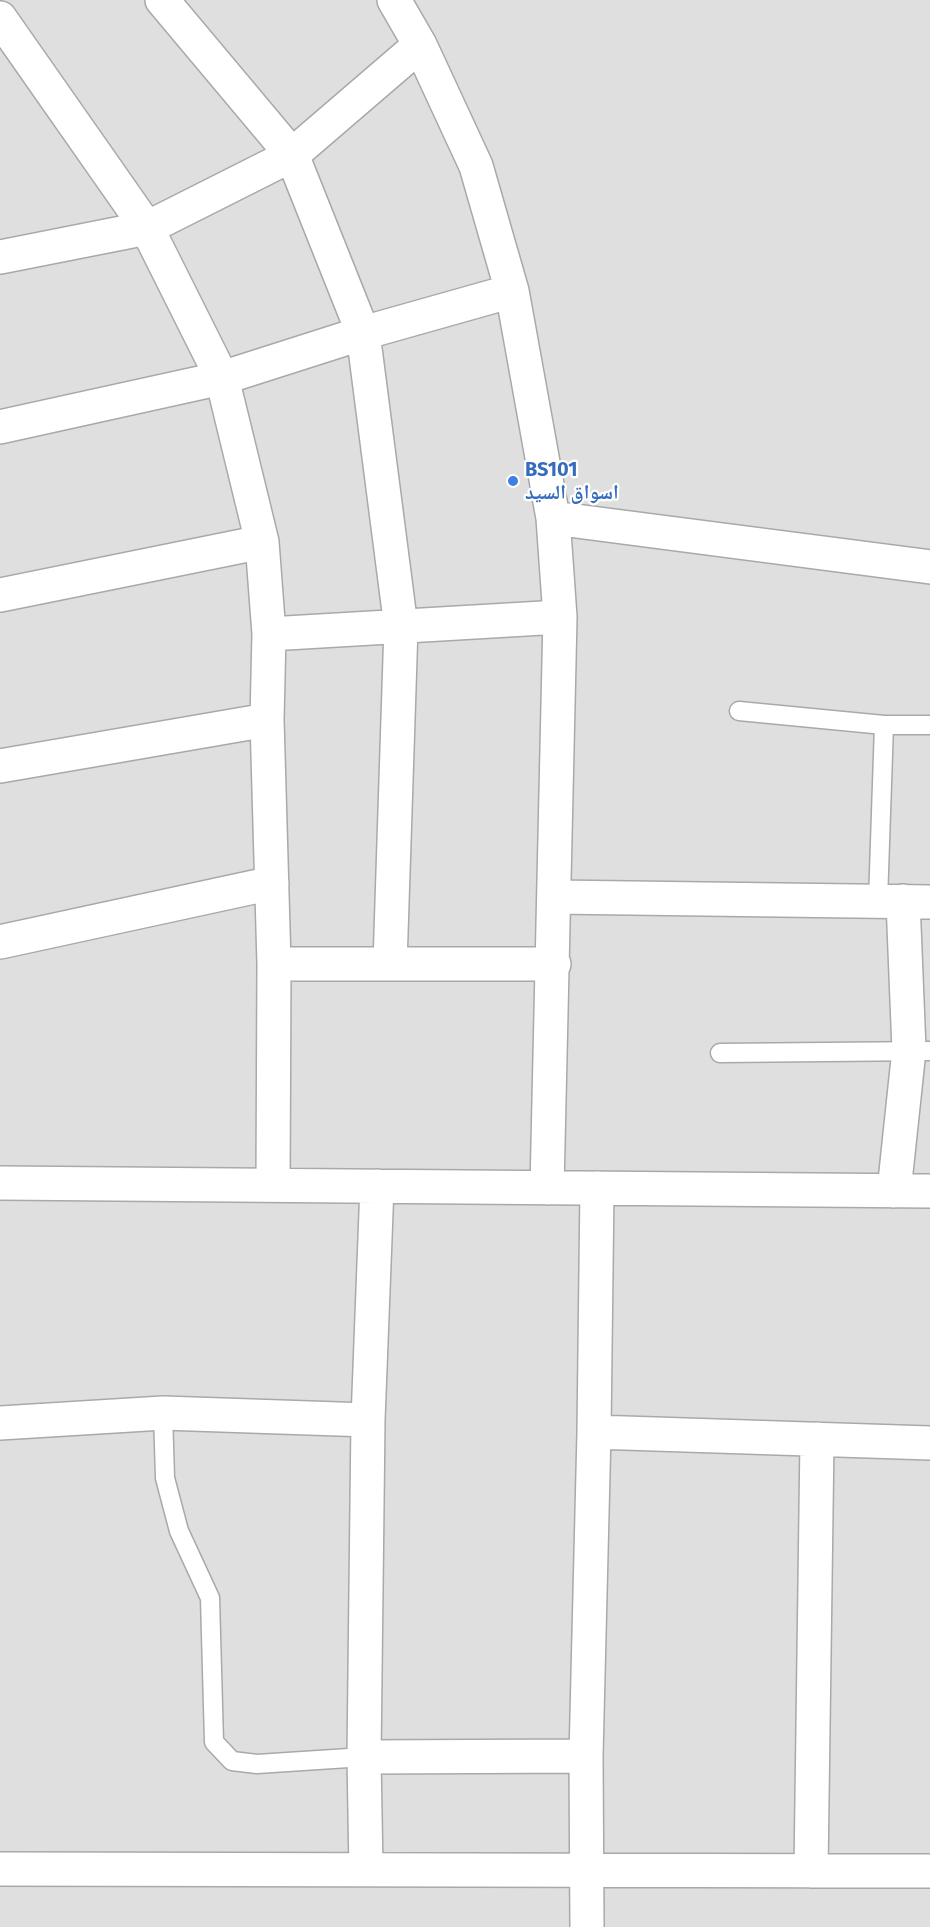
<!DOCTYPE html>
<html>
<head>
<meta charset="utf-8">
<style>
	body { margin:0 }
	canvas { display:block; background:#f2efe9 }
</style>
</head>
<body>
<canvas width="930" height="1927"></canvas>
<script>
const context = document.querySelector('canvas').getContext('2d');
context.lineJoin = 'round';
function fill(path, color) { context.fillStyle = color; context.fill(path, 'evenodd'); }
const poly = rows => new Path2D(rows.map(r => 'M' + r).join(''));
function trace(path, color, width, dash) { context.strokeStyle = color; context.lineWidth = width; context.lineCap = dash ? 'butt' : 'round'; context.setLineDash(dash || []); context.stroke(path); }
function drawText(font, color, halo, rows, align = 'center') {
  context.font = font + ' "Fira Sans","Noto Naskh Arabic",sans-serif'; context.lineWidth = 4.5; context.setLineDash([]); context.textBaseline = 'middle'; context.strokeStyle = halo; context.fillStyle = color; for (const [text, x, y, turn = 0] of rows) {
    context.save(); context.translate(x, y); context.rotate((+turn || 0) * Math.PI / 180); context.textAlign = isNaN(turn) ? turn : align; if (halo) context.strokeText(text, 0, 0); context.fillText(text, 0, 0); context.restore();
  }
}
const residential = poly([
	[0,0,930,0,930,1927,0,1927]
]);
const lane = poly([
	[739,711,884,725,930,725],
	[878,901,884,725],
	[720,1053,930,1051],
	[163,1413,165,1478,179,1531,210,1598,214,1742,232,1761,257,1764,364,1757]
]);
const street = poly([
	[162,0,292,155,363,333,401,627,390,964],
	[394,0,420,45,476,166,512,291,553,518,560,617,547,1188],
	[0,18,147,228,222,378,262,542,269,634,267,720,274,964,273,1185],
	[0,257,147,228,292,155,420,45],
	[0,427,222,378,363,333,512,291],
	[553,518,930,567],
	[0,595,262,542],
	[269,634,560,617],
	[0,766,267,720],
	[555,897,930,902],
	[0,942,272,883],
	[274,964,554,964],
	[0,1183,930,1191],
	[894,1191,909,1050,903,901],
	[0,1423,163,1413,368,1420],
	[594,1432,930,1443],
	[364,1757,586,1756],
	[0,1869,930,1871],
	[366,1870,364,1757,368,1420,377,1186],
	[811,1871,817,1439],
	[587,1927,586,1756,594,1432,597,1188]
]);
const markers = [
	[513,481,6,"#3f7fe0"]
];
const shopNames = [
	["BS101",525,470],
	["اسواق السيد",525,493]
];
fill(residential, '#e0dfdf');
trace(lane, '#a9a9a9', 21);
trace(street, '#a9a9a9', 36);
trace(lane, '#fff', 18);
trace(street, '#fff', 33);
for (const [x, y, r, color] of markers) { const dot = new Path2D(); dot.arc(x, y, r, 0, 2 * Math.PI); context.fillStyle = color; context.fill(dot); trace(dot, '#fff', 2); }
drawText('bold 20px', '#366cbe', '#fff', shopNames, 'left');
</script>
</body>
</html>
